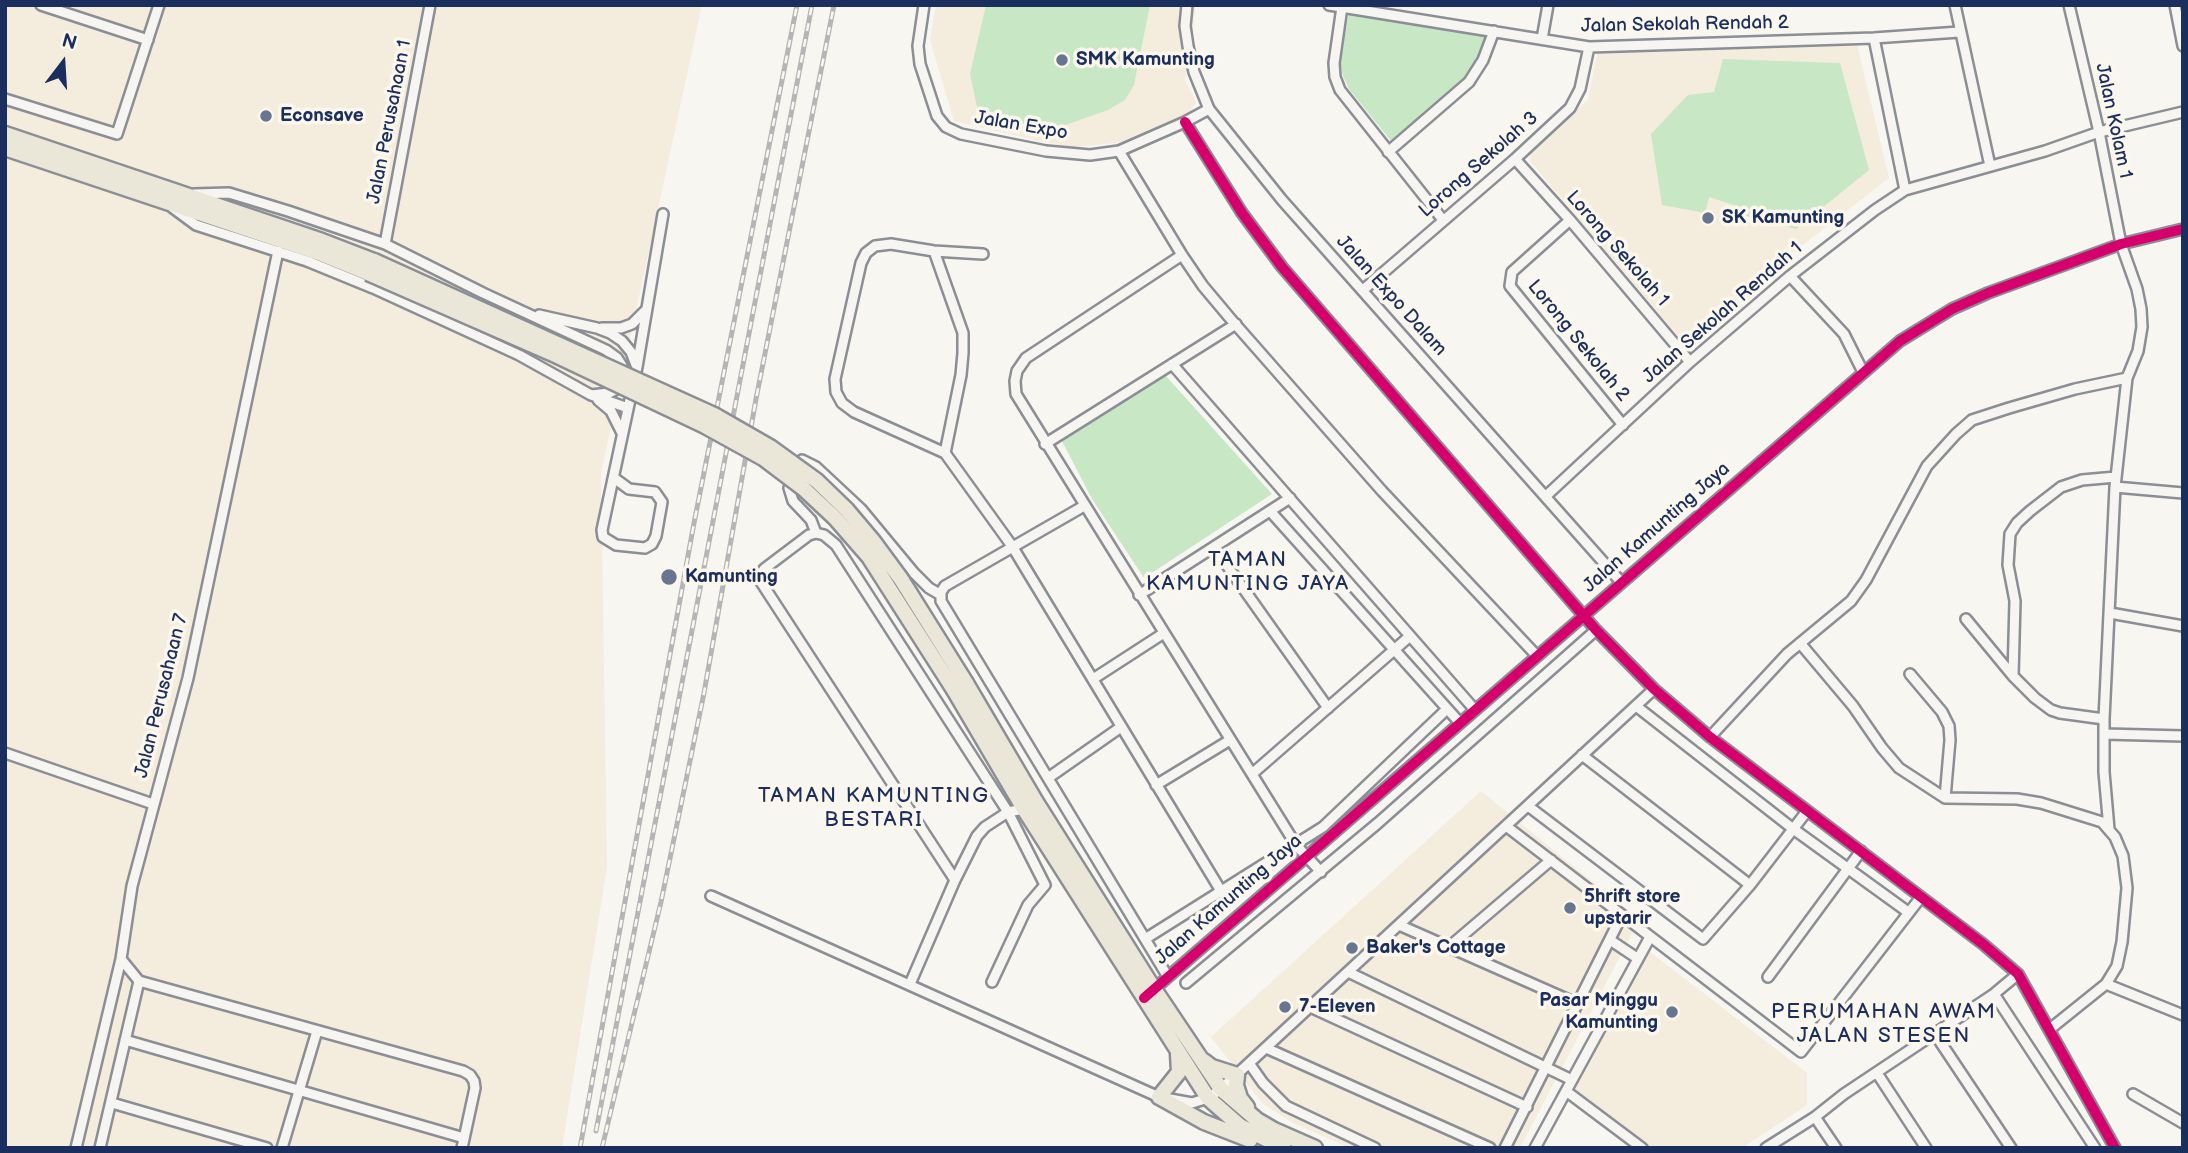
<!DOCTYPE html>
<html>
<head>
<meta charset="utf-8">
<style>
	body { margin:0 }
	#map { position:relative; width:2188px; height:1153px; overflow:hidden; background:#f8f6f0; font-family:"Balsamiq Sans",sans-serif }
	canvas { display:block }
	.frame { position:absolute; inset:0; border:7px solid #1b2f5e; pointer-events:none }
	.north { position:absolute; left:28px; top:28px; width:70px; height:70px; -webkit-text-stroke:5px #fbf7ec; paint-order:stroke; rotate:17deg; font-size:19px; font-weight:700; line-height:28px; text-align:center; color:#1b2f5e }
	.north::after { content:''; display:block; margin:auto; width:24px; height:32px; background:#1b2f5e; clip-path:polygon(50% 0,100% 100%,50% 72%,0 100%) }
</style>
</head>
<body>
<div id="map">
<canvas width="2188" height="1153"></canvas>
<div class="frame"></div>
<div class="north">N</div>
</div>
<script>
const context = document.querySelector('canvas').getContext('2d');
context.lineJoin = 'round';
function fill(path, color) { context.fillStyle = color; context.fill(path, 'evenodd'); }
const poly = rows => new Path2D(rows.map(r => 'M' + r).join(''));
function trace(path, color, width, dash) { context.strokeStyle = color; context.lineWidth = width; context.lineCap = dash ? 'butt' : 'round'; context.setLineDash(dash || []); context.stroke(path); }
function drawText(font, color, halo, rows, align = 'center') {
  context.font = font + ' "Balsamiq Sans",sans-serif'; context.lineWidth = 7; context.setLineDash([]); context.textBaseline = 'middle'; context.strokeStyle = halo; context.fillStyle = color; for (const [text, x, y, turn = 0] of rows) {
    context.save(); context.translate(x, y); context.rotate((+turn || 0) * Math.PI / 180); context.textAlign = isNaN(turn) ? turn : align; if (halo) context.strokeText(text, 0, 0); context.fillText(text, 0, 0); context.restore();
  }
}
const built = poly([
	[5,5,702,5,601,473,607,867,562,1148,5,1148],
	[936,5,1196,5,1185,80,1196,102,1190,112,1124,142,1074,147,1043,142,954,121,930,40],
	[1857,45,1889,178,1786,258,1692,344,1684,343,1530,161,1531,150,1588,100,1597,54],
	[1481,791,1639,920,1520,1148,1350,1148,1293,1123,1262,1103,1211,1037],
	[1649,951,1807,1073,1807,1105,1742,1148,1650,1148,1575,1090]
]);
const green = poly([
	[986,5,1150,5,1134,85,1125,100,1108,110,1057,128,1028,125,988,116,977,107,970,74],
	[1349,12,1486,36,1482,51,1469,73,1395,146,1349,89,1343,76,1340,63],
	[1723,59,1840,63,1869,170,1796,229,1739,214,1740,207,1709,197,1705,213,1662,205,1651,134,1688,95,1714,92],
	[1166,376,1272,494,1144,578,1092,499,1062,441]
]);
const street = poly([
	[41,5,148,40],
	[924,5,918,46,920,64,937,116,946,127,961,134,1046,151,1090,155,1119,151,1185,122,1209,109],
	[1187,5,1185,26,1188,46,1194,72,1209,109,1282,200,1621,582],
	[1329,5,1589,47,1874,38,1959,32],
	[1955,5,1990,166],
	[2069,5,2099,132,2121,244,2137,289,2141,309,2142,327,2138,351,2127,378,2115,487,2104,719,2104,772,2109,829],
	[2175,5,2183,46],
	[1342,7,1334,63,1335,77,1340,90,1443,220],
	[1874,38,1905,190],
	[1542,39,1548,5],
	[5,99,117,134,159,5],
	[1185,122,1242,213,1282,267,1596,630,1654,689,1710,737,1983,944,2018,974,2115,1148],
	[1119,151,1182,255,1203,286,1229,317,1382,491,1537,656],
	[1388,152,1469,82,1483,60,1494,31],
	[1515,159,1570,220,1690,362],
	[194,194,229,193,288,211,385,244,483,293,606,350,617,358,622,366,622,377,615,390,609,393,591,395],
	[173,208,196,225,307,261,373,288,519,355,591,395,628,408],
	[1570,220,1512,272,1510,286,1623,425],
	[385,244,430,5],
	[934,251,963,333,963,353,961,375,945,453,1012,546,1221,891],
	[1182,255,1026,358,1017,371,1015,381,1016,394,1296,845,1321,872],
	[1790,276,1844,334,1863,372],
	[1363,290,1515,159,1570,108,1580,89,1589,47],
	[539,315,597,328,610,333,622,341,631,352,636,365],
	[602,328,621,328,632,324,645,311],
	[1172,364,1475,710],
	[598,400,611,411,622,433],
	[1045,444,1236,324],
	[945,453,854,412,842,403,836,392,835,379,861,263,866,253,875,246,891,244,934,251,983,254],
	[614,478,629,489,655,492,662,502,656,536,652,544,645,548,616,545,603,537,602,530,637,367,663,214],
	[2115,487,2183,493],
	[1546,496,1690,362,1790,276,1875,210,1905,190,2045,151,2099,132,2183,112],
	[1084,506,945,586,941,592,941,601,1168,977],
	[1270,511,1460,723],
	[816,533,811,520,793,501,789,488,798,463,802,460,816,467,861,509,914,573,929,588,941,595],
	[1214,547,1328,708],
	[1139,595,1290,498],
	[2110,613,2183,626],
	[1966,619,2013,676,2035,698,2051,710,2060,713,2104,719],
	[1800,643,1853,706,1882,748,1899,768,1945,798,2017,799,2041,803,2102,822,2115,837,2123,856,2127,888,2122,942,2117,966,2106,984,2050,1029],
	[1910,674,1942,712,1949,726,1950,740,1945,798],
	[2013,676,2015,601,2008,565,2010,534,2017,523,2030,511,2061,487,2082,480,2116,477],
	[1093,679,1164,633],
	[1636,706,1792,828,1908,912],
	[2105,734,2183,736],
	[1710,737,1787,654,1851,601,1866,580,1927,466,1956,434,1972,420,2009,408,2075,389,2127,378],
	[5,753,153,804],
	[1582,755,1750,885],
	[1252,774,1410,636],
	[1048,778,1121,727],
	[1156,785,1230,740],
	[1528,806,1703,939,1750,885,1807,811],
	[1506,826,1801,1052,1921,897],
	[955,880,761,582,764,569,809,535,816,533,824,535,836,545,1008,812,1045,885,1028,905,992,982],
	[711,896,1159,1097,1192,1103,1208,1098,1221,1089,1654,689],
	[1399,925,1578,1004],
	[1145,939,1323,827,1447,709],
	[1610,940,1637,958],
	[1449,947,1551,860],
	[121,959,139,981,463,1071,470,1075,474,1081,475,1088,462,1148],
	[1348,972,1572,1080],
	[1768,977,1861,851],
	[1186,983,1378,823,1596,630],
	[910,984,955,880,977,836,985,827,1008,812,1024,809],
	[2106,984,2183,1015],
	[1153,990,1900,341,1952,309,1988,293,2121,244,2183,229],
	[1994,994,2095,1148],
	[1310,1007,1527,1107],
	[1935,1034,2011,1148],
	[125,1040,464,1138],
	[1266,1048,1490,1148],
	[1249,1063,1263,1083,1286,1106,1375,1148],
	[1877,1073,1926,1148],
	[1566,1091,1642,1148],
	[2133,1094,2183,1123],
	[112,1103,267,1148],
	[1815,1117,1836,1148],
	[76,1148,121,959,132,886,188,678,278,251],
	[100,1148,139,981],
	[282,1148,317,1031],
	[1505,1148,1622,915],
	[1535,1148,1650,937],
	[1766,1148,1815,1117,1844,1094,1994,994,2018,974]
]);
const primary = poly([
	[5,134,322,241,374,261],
	[5,148,319,253,368,273],
	[966,683,1036,802,1154,989,1221,1089,1257,1120,1274,1130,1315,1148],
	[954,690,1024,809,1208,1098,1240,1126,1284,1148],
	[1178,1054,1179,1072,1159,1097,1204,1122,1250,1140],
	[1204,1061,1212,1067,1237,1075,1236,1085,1240,1098,1247,1107]
]);
const rail = poly([
	[596,1131,812,5],
	[580,1148,694,523,797,5],
	[602,1148,661,902,704,693,756,399,834,5]
]);
const primaryBridge = poly([
	[374,261,716,416,770,447,817,481,846,509,873,541,901,579,966,683],
	[368,273,551,353,705,426,763,458,804,489,835,518,869,557,954,690]
]);
const cycleway = poly([
	[1185,122,1242,213,1282,267,1596,630,1654,689,1710,737,1983,944,2018,974,2115,1148],
	[1144,998,1900,341,1952,309,1988,293,2121,244,2183,229]
]);
const markers = [
	[1062,60,7,"#687591"],
	[266,116,7,"#687591"],
	[1708,218,7,"#687591"],
	[669,577,9,"#687591"],
	[1570,908,7,"#687591"],
	[1352,948,7,"#687591"],
	[1285,1007,7,"#687591"],
	[1672,1012,7,"#687591"]
];
const streetNames = [
	["Jalan Sekolah Rendah 2",1685,25,-1],
	["Jalan Kolam 1",2113,121,78],
	["Jalan Perusahaan 1",390,122,-79],
	["Jalan Expo",1021,126,10],
	["Lorong Sekolah 3",1479,165,-41],
	["Lorong Sekolah 1",1617,249,49],
	["Jalan Expo Dalam",1391,296,48],
	["Jalan Sekolah Rendah 1",1723,313,-41],
	["Lorong Sekolah 2",1578,341,51],
	["Jalan Kamunting Jaya",1657,528,-41],
	["Jalan Perusahaan 7",162,696,-76],
	["Jalan Kamunting Jaya",1229,900,-41]
];
const poiNames = [
	["SMK Kamunting",1076,60],
	["Econsave",280,116],
	["SK Kamunting",1722,218],
	["Kamunting",685,577],
	["5hrift store",1584,897],
	["upstarir",1584,919],
	["Baker's Cottage",1366,948],
	["Pasar Minggu",1658,1001,"right"],
	["Kamunting",1658,1023,"right"],
	["7-Eleven",1299,1007]
];
const neighbourhoodNames = [
	["TAMAN",1248,561],
	["KAMUNTING JAYA",1248,585],
	["TAMAN KAMUNTING",874,797],
	["BESTARI",874,821],
	["PERUMAHAN AWAM",1884,1013],
	["JALAN STESEN",1884,1037]
];
fill(built, '#f4ecdd');
fill(green, '#c8e7c5');
trace(street, '#8b8e94', 14);
trace(primary, '#8b8e94', 19);
trace(street, '#f6f5f1', 9);
trace(primary, '#eae7d8', 14);
trace(rail, '#b3b5b7', 5);
trace(rail, '#fbf7ec', 2.5, [8]);
trace(primaryBridge, '#8b8e94', 19, []);
trace(primaryBridge, '#eae7d8', 14);
trace(cycleway, '#d6006c', 10);
for (const [x, y, r, color] of markers) { const dot = new Path2D(); dot.arc(x, y, r, 0, 2 * Math.PI); context.fillStyle = color; context.fill(dot); trace(dot, '#fbf7ec', 2.5); }
drawText('19px', '#1b2f5e', '#fbf7ec', streetNames);
drawText('bold 19px', '#1b2f5e', '#fbf7ec', poiNames, 'left');
context.letterSpacing = '2px';
drawText('21px', '#1b2f5e', '#fbf7ec', neighbourhoodNames);
context.letterSpacing = '0px';
</script>
</body>
</html>
